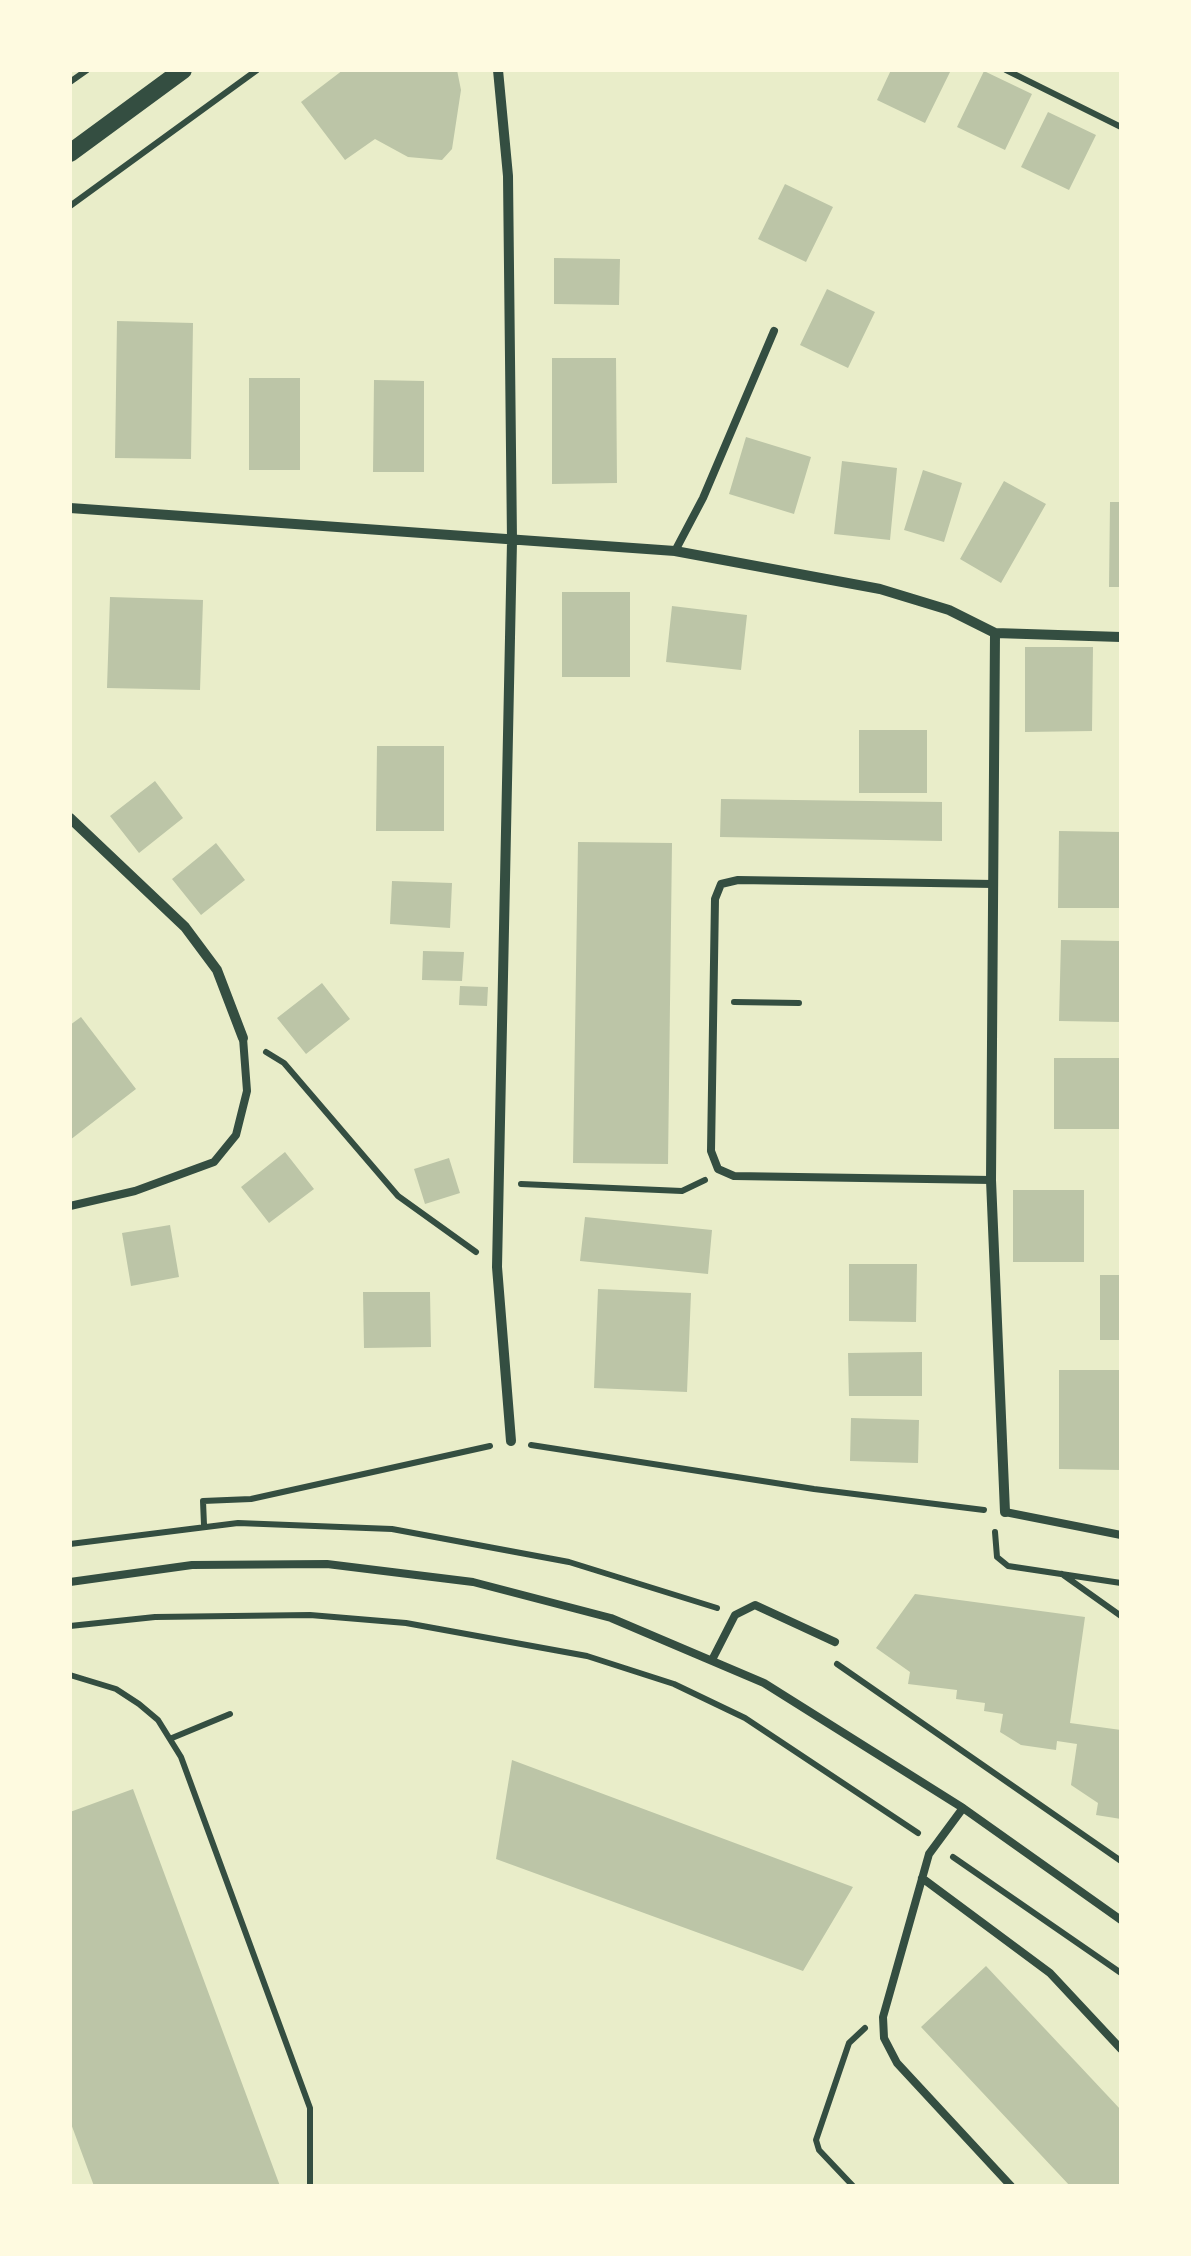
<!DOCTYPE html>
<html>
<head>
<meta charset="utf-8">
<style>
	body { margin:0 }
	#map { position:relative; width:1191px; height:2256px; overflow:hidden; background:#e9edc9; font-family:"IBM Plex Serif",serif }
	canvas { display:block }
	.frame { position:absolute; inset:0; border:72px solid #fefae0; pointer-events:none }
</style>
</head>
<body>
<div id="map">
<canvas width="1191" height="2256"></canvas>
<div class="frame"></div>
</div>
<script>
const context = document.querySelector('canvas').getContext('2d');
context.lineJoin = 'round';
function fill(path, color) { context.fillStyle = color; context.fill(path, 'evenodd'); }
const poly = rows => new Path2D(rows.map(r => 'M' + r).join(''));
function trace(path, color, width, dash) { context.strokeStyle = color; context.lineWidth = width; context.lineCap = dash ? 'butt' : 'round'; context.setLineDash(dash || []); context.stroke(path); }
const building = poly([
	[343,70,457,70,461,90,452,149,442,160,408,157,375,139,345,160,301,102],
	[891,70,951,70,925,123,877,100],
	[984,71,1032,94,1005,150,957,127],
	[1048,112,1096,135,1069,190,1021,167],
	[785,184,833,207,806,262,758,239],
	[554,258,620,259,619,305,554,304],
	[827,289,875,312,848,368,800,345],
	[117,321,193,323,191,459,115,458],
	[552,358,616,358,617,483,552,484],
	[249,378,300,378,300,470,249,470],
	[374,380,424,381,424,472,373,472],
	[746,437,811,457,794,514,729,494],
	[842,461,897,468,890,540,834,534],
	[923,470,962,483,944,542,904,530],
	[1004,481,1046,504,1001,583,960,559],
	[1110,502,1121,502,1121,587,1109,587],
	[562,592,630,592,630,677,562,677],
	[110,597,203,600,200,690,107,688],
	[672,606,747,615,741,670,666,662],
	[1025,647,1093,647,1092,731,1025,732],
	[859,730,927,730,927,793,859,793],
	[377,746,444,746,444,831,376,831],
	[155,781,183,818,139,853,110,816],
	[721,799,942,802,942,841,720,837],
	[1059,831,1121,832,1121,908,1058,908],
	[578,842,672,843,668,1164,573,1163],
	[216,843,245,880,201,915,172,879],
	[392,881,452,883,450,928,390,924],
	[1061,940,1121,941,1121,1022,1059,1021],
	[423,951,464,952,462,981,422,980],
	[322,983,350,1019,306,1054,277,1018],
	[460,986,488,987,487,1006,459,1005],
	[81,1017,136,1089,70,1140,70,1025],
	[1054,1058,1121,1058,1121,1129,1054,1129],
	[285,1152,314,1189,269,1223,241,1187],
	[449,1158,460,1193,425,1204,414,1169],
	[1013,1190,1084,1190,1084,1262,1013,1262],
	[585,1217,712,1230,708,1274,580,1261],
	[170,1225,179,1277,131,1286,122,1233],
	[849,1264,917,1264,916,1322,849,1321],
	[1100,1275,1121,1275,1121,1340,1100,1340],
	[598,1289,691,1293,687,1392,594,1388],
	[363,1292,430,1292,431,1347,364,1348],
	[922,1352,922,1396,849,1396,848,1353],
	[1059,1370,1121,1370,1121,1470,1059,1469],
	[851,1418,919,1420,918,1463,850,1461],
	[915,1594,1085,1617,1070,1723,1121,1730,1121,1819,1096,1815,1098,1803,1071,1785,1077,1744,1057,1741,1056,1750,1021,1745,1000,1732,1003,1714,984,1711,985,1703,956,1699,957,1690,908,1684,910,1672,876,1648],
	[512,1760,853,1887,803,1971,496,1859],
	[133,1789,280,2186,94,2186,70,2121,70,1812],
	[986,1966,1121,2110,1121,2186,1070,2186,921,2027]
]);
const path = poly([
	[1006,70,1121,127],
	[70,82,87,70],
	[70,206,257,70],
	[734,1002,799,1003],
	[266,1052,284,1063,398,1196,476,1252],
	[521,1184,682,1191,705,1180],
	[531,1445,814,1489,984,1510],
	[204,1525,203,1501,251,1499,490,1446],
	[995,1532,997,1557,1008,1566,1121,1583],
	[70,1544,238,1523,392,1529,569,1562,717,1608],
	[1062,1574,1121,1616],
	[70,1626,155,1617,310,1615,406,1623,587,1656,674,1684,745,1718,918,1833],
	[837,1664,1121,1861],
	[70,1675,116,1689,139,1704,158,1720,181,1757,310,2108,310,2186],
	[172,1738,230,1714],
	[953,1857,1121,1973],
	[853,2186,819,2150,816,2140,849,2043,865,2028]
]);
const service = poly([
	[675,551,703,498,774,331],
	[991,1180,734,1176,718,1169,711,1151,715,899,721,884,738,880,994,884],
	[70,1206,135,1191,214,1162,236,1135,247,1091,243,1038],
	[1005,1512,1121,1535],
	[70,1582,192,1565,327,1564,473,1582,611,1618,764,1683,963,1808,1121,1920],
	[713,1658,735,1615,755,1605,835,1642],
	[963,1808,929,1854,883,2017,884,2038,897,2063,1011,2186],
	[922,1878,1050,1973,1121,2049]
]);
const minor = poly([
	[498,70,508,176,512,541,497,1267,511,1441],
	[70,508,675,551,880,589,949,610,995,633,1121,637],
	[995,633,991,1180,1005,1512],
	[70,818,185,927,217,970,243,1038]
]);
const tertiary = poly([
	[70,153,183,70]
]);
fill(building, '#bcc5a7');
trace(path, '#344e41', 6);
trace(service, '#344e41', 8);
trace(minor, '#344e41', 10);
trace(tertiary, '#344e41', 18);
</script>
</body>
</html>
